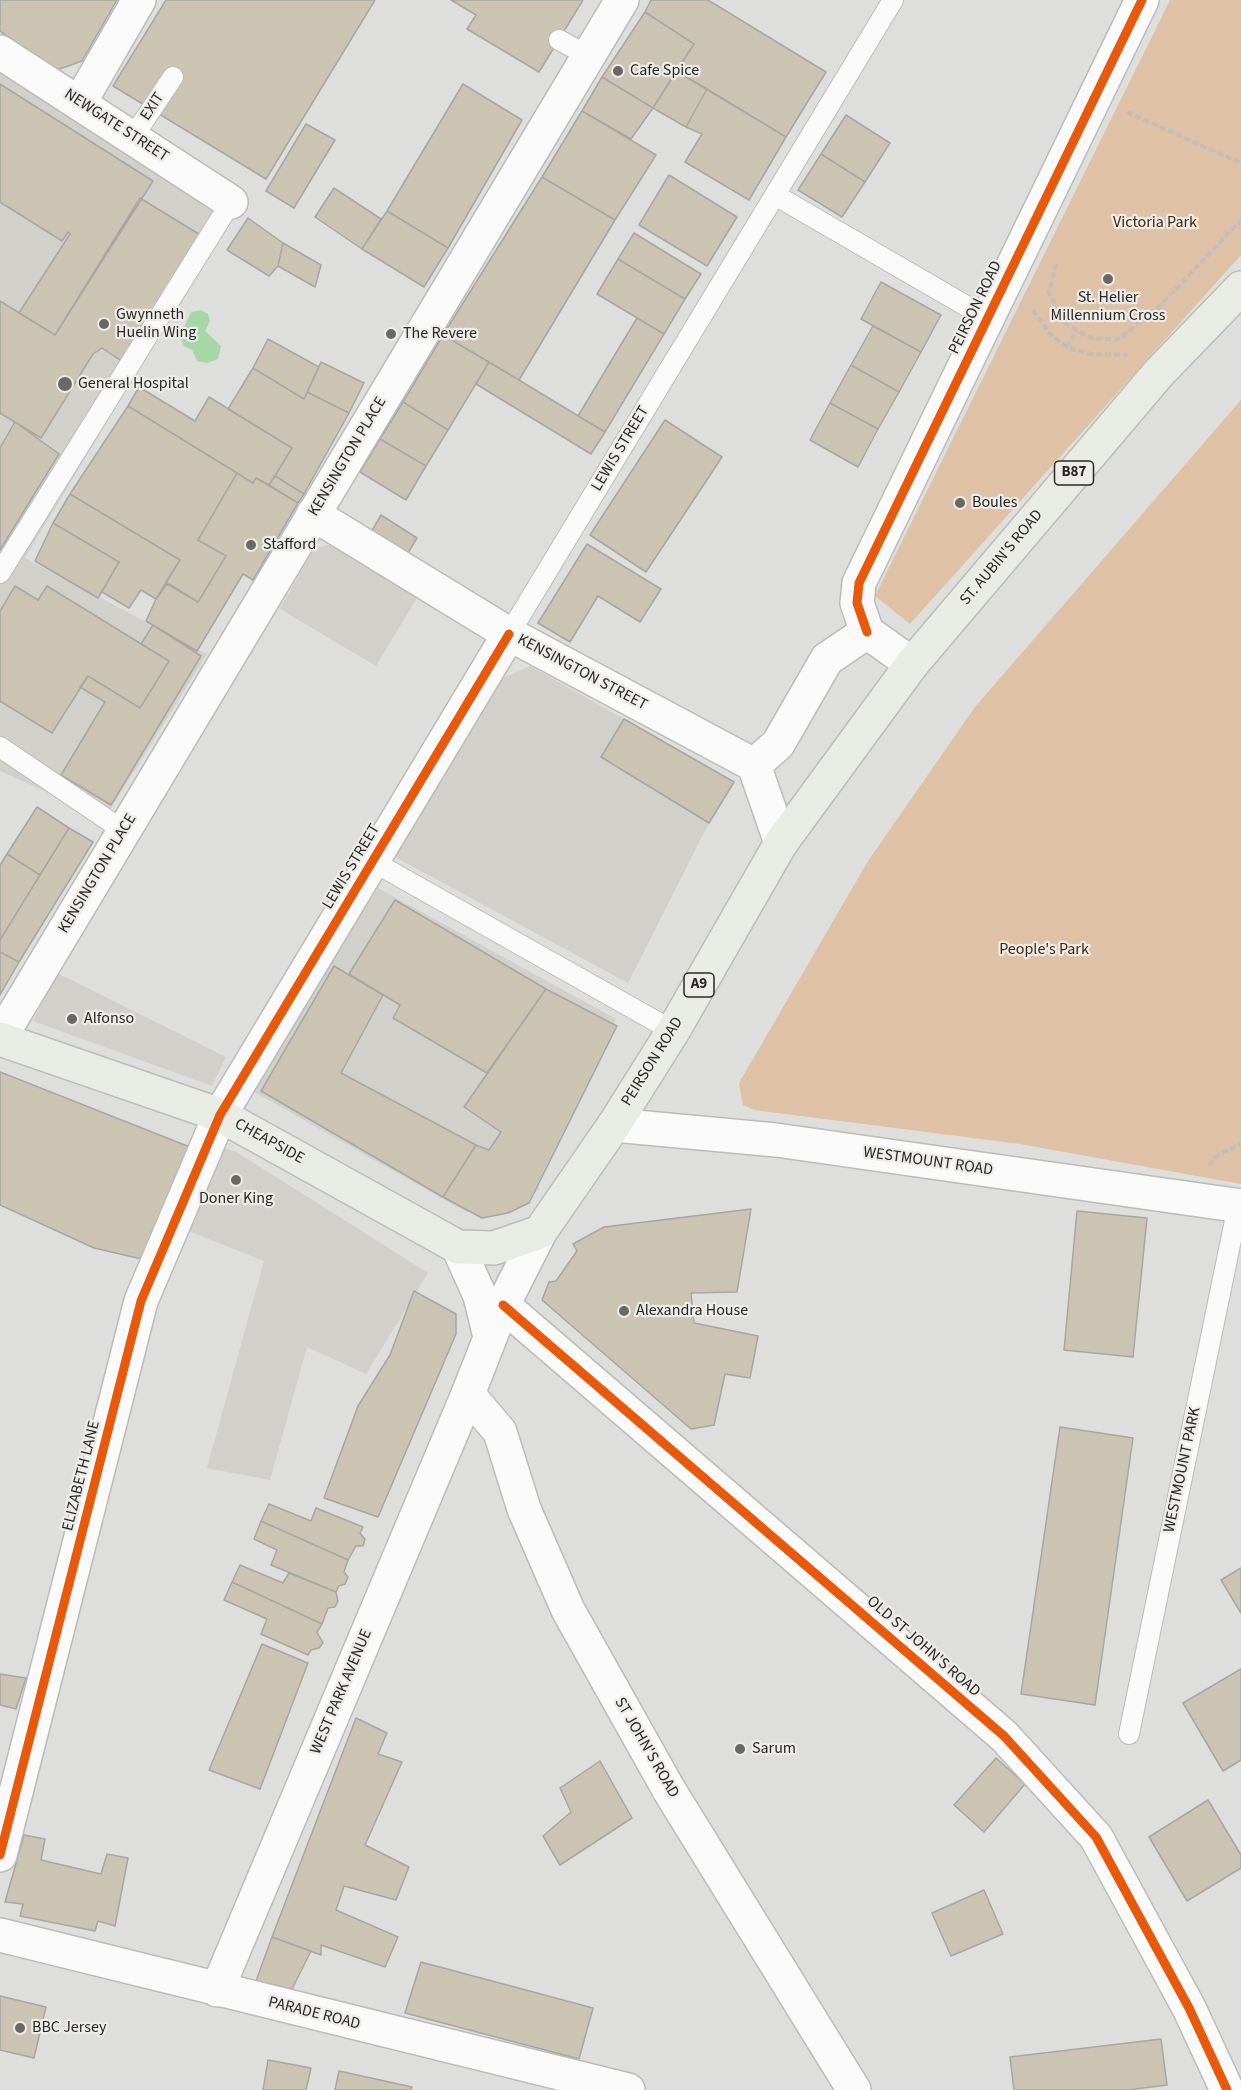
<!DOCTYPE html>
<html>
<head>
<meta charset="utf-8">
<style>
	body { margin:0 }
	canvas { display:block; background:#dededc }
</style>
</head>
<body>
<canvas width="1241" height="2090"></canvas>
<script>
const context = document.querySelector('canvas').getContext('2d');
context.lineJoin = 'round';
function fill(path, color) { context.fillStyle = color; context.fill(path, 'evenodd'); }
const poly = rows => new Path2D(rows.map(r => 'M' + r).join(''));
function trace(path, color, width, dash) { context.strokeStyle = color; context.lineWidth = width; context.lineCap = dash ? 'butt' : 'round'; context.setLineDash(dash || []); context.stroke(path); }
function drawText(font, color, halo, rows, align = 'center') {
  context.font = font + ' "Source Sans 3",sans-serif'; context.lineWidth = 4.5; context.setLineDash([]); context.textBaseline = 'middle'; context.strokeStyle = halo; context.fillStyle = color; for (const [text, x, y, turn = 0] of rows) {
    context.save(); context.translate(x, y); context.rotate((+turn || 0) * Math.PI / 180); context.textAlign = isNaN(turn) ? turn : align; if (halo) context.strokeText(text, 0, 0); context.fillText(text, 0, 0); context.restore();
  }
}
const built = poly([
	[0,72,226,210,235,209,25,558,207,654,105,818,0,771],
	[334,544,417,598,376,666,280,609,314,548],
	[530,666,624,719,602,757,709,823,628,983,395,857,503,678],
	[378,888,616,1019,596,1060,519,1176,540,1188,523,1203,495,1212,466,1212,251,1090],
	[57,973,226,1057,212,1086,33,1021],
	[222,1148,235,1151,428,1273,366,1374,307,1347,270,1480,207,1468,264,1261,181,1228]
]);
const green = poly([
	[1170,0,1241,0,1241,255,910,624,875,596],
	[1241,400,1241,1184,1020,1144,754,1110,743,1105,739,1083,868,861,975,707]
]);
const water = poly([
	[201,310,208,314,210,321,205,331,221,346,218,359,207,363,197,361,192,350,184,346,180,336,191,312]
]);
const building = poly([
	[0,0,117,0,82,61,57,70,0,31,0,0],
	[166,0,375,0,266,179,113,86,166,0],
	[451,0,583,0,539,72,467,29,476,15,451,0],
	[651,0,708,0,826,72,786,137,676,71,694,44,645,12,651,0],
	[645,12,694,44,653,108,602,77,645,12],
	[676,71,707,89,686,127,653,108,676,71],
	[602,77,653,108,631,139,582,111,602,77],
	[0,84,153,181,55,335,19,313,70,234,68,232,62,241,0,202,0,84],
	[463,84,522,120,448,248,387,211,463,84],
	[707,89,786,137,749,200,685,162,702,134,686,127,707,89],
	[582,111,656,155,615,220,542,177,582,111],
	[846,115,890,143,865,182,821,154,846,115],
	[306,124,335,140,294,208,266,191,306,124],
	[821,154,865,182,842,217,798,190,821,154],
	[669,175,737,217,707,266,639,225,669,175],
	[542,177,615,220,519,380,443,335,542,177],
	[334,188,381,219,362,249,315,217,334,188],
	[140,198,202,236,123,362,102,348,93,354,41,438,0,413,0,301,55,335,140,198],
	[387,211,448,248,424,287,362,249,387,211],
	[248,218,283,243,278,266,269,276,227,250,248,218],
	[634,233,701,274,685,299,618,259,634,233],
	[283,243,321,265,315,287,278,266,283,243],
	[618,259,685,299,664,334,597,294,618,259],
	[881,282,941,315,921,352,861,319,881,282],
	[637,318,664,334,605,432,578,416,637,318],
	[873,326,921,352,899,392,851,365,873,326],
	[443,335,489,362,448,430,403,402,443,335],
	[268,339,319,367,304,399,253,368,268,339],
	[321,362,364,383,349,413,307,392,321,362],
	[489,362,605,432,591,454,476,384,489,362],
	[851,365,899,392,878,429,830,403,851,365],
	[253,368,304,399,307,392,349,413,304,494,275,476,292,448,228,409,253,368],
	[139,387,195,421,209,397,292,448,269,485,256,478,253,483,128,406,139,387],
	[403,402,448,430,426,466,380,439,403,402],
	[830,403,878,429,858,467,810,440,830,403],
	[128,406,237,473,198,540,226,556,198,602,166,582,180,560,70,494,128,406],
	[665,420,722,457,646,572,590,535,665,420],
	[15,422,59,454,0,550,0,448,15,422],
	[380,439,426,466,406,500,360,472,380,439],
	[237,473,253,483,256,478,298,503,253,580,243,574,197,651,146,621,156,599,167,584,198,602,226,556,198,540,237,473],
	[275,476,304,494,298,503,269,485,275,476],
	[70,494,180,560,156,599,141,590,129,608,102,592,119,562,53,523,70,494],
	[381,515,417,538,403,561,367,539,381,515],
	[53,523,119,562,98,598,35,561,53,523],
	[587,544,661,589,640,622,598,596,570,642,538,623,587,544],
	[15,586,38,600,47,586,169,661,140,708,88,676,52,733,0,701,0,611,15,586],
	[153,625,201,656,111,805,61,775,105,702,80,687,88,676,140,708,169,661,141,644,153,625],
	[624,719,734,782,709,823,601,757,624,719],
	[37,807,69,828,40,875,7,854,37,807],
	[69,828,93,842,19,962,0,952,0,940,69,828],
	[7,854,40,875,0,940,0,865,7,854],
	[395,900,546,989,487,1073,393,1018,400,1005,349,974,395,900],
	[0,952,19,962,0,995,0,952],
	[334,966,383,995,341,1073,476,1145,443,1197,261,1091,334,966],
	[546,989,617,1026,529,1203,508,1213,482,1218,443,1197,476,1145,489,1150,501,1132,464,1107,546,989],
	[0,1072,195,1149,150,1261,94,1248,0,1205,0,1072],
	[751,1209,737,1292,691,1293,694,1323,758,1336,750,1378,725,1374,714,1425,691,1429,542,1300,549,1282,556,1281,577,1251,573,1244,604,1227,751,1209],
	[1077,1211,1147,1218,1133,1357,1064,1350,1077,1211],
	[414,1291,456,1314,456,1334,378,1517,324,1498,358,1406,390,1355,414,1291],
	[1060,1427,1133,1438,1095,1705,1021,1694,1060,1427],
	[269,1504,311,1521,316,1508,363,1527,360,1533,365,1539,363,1546,356,1546,348,1560,261,1521,269,1504],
	[261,1521,348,1560,344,1572,348,1577,345,1584,339,1586,336,1592,271,1565,277,1550,254,1539,261,1521],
	[240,1565,283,1583,289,1573,336,1592,338,1601,335,1607,328,1608,322,1624,232,1582,240,1565],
	[1241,1568,1241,1613,1221,1580,1241,1568],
	[232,1582,322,1624,317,1632,323,1643,319,1648,311,1650,308,1655,261,1634,267,1619,224,1600,232,1582],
	[262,1644,308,1663,260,1789,209,1770,262,1644],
	[1241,1669,1241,1760,1223,1771,1183,1703,1241,1669],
	[0,1674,26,1678,16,1709,0,1705,0,1674],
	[356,1718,387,1733,378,1754,402,1762,365,1845,409,1867,396,1900,344,1886,336,1910,398,1937,385,1967,321,1945,321,1955,272,1937,356,1718],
	[996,1758,1025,1784,984,1832,954,1805,996,1758],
	[600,1761,632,1818,560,1865,543,1836,571,1812,560,1788,600,1761],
	[1208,1800,1241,1855,1241,1868,1187,1901,1149,1837,1208,1800],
	[24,1835,45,1839,41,1860,101,1874,107,1854,128,1858,115,1926,98,1921,95,1931,20,1916,23,1904,5,1902,24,1835],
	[984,1890,1003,1934,951,1956,932,1913,984,1890],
	[272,1937,311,1951,292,1989,256,1981,272,1937],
	[421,1962,593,2008,579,2059,405,2013,421,1962],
	[0,1996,46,2007,34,2058,0,2050,0,1996],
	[1161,2039,1167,2085,1128,2090,1014,2090,1010,2057,1161,2039],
	[268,2060,311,2068,306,2090,263,2090,268,2060],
	[339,2071,412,2087,411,2090,335,2090,339,2071]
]);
const path = poly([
	[1127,112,1241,163],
	[1056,264,1049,293,1066,324,1091,338,1117,340,1156,310,1241,220],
	[1033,310,1050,334,1066,347,1091,354,1127,355],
	[1066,347,1077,331],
	[1209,1165,1219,1154,1241,1144]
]);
const service = poly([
	[559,40,589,56],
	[133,137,173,77],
	[775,195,987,318],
	[0,573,231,202],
	[509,634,893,0],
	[0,747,124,831],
	[372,861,673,1031],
	[1129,1734,1238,1206]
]);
const minor = poly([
	[0,52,231,202],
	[80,102,139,0],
	[313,514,509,634,754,765,781,843],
	[754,765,778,744,827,659,867,632],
	[614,1125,776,1140,1241,1206],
	[503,1305,1004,1736,1096,1837,1189,2008,1227,2090],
	[0,1855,141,1301,220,1115,509,634],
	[0,1935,628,2090],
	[217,1990,468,1394]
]);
const tertiary = poly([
	[912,664,867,632,857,603,859,583,1142,0]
]);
const secondary = poly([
	[0,1038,622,0],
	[540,1232,503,1305,468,1394,500,1432,524,1509,568,1610,669,1790,854,2090],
	[458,1247,480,1296,490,1337]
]);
const primary = poly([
	[0,1039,220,1115,458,1247,494,1248,540,1232,614,1125,673,1031,781,843,912,664,1158,374,1241,288]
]);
const cycleway = poly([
	[867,632,857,603,859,583,1142,0],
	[503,1305,1004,1736,1096,1837,1189,2008,1227,2090],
	[0,1855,141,1301,220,1115,509,634]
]);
const markers = [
	[618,71,6,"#686866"],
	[1108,279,6,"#686866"],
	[104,324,6,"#686866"],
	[391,334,6,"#686866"],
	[65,384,8,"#686866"],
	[960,503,6,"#686866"],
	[251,545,6,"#686866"],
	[72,1019,6,"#686866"],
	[236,1180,6,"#686866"],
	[624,1311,6,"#686866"],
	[740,1749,6,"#686866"],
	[20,2028,6,"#686866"]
];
const shields = [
	[1074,473,39],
	[699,985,30]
];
const shieldNames = [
	["B87",1074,473],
	["A9",699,985]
];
const poiNames = [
	["Cafe Spice",630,71],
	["St. Helier",1108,298,"center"],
	["Millennium Cross",1108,316,"center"],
	["Gwynneth",116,315],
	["Huelin Wing",116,333],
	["The Revere",403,334],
	["General Hospital",78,384],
	["Boules",972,503],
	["Stafford",263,545],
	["Alfonso",84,1019],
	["Doner King",236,1199,"center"],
	["Alexandra House",636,1311],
	["Sarum",752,1749],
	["BBC Jersey",32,2028]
];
const streetNames = [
	["EXIT",153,107,-56],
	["NEWGATE STREET",116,126,33],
	["PEIRSON ROAD",976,308,-64],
	["LEWIS STREET",621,449,-59],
	["KENSINGTON PLACE",348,457,-59],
	["ST. AUBIN'S ROAD",1002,558,-50],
	["KENSINGTON STREET",582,673,28],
	["LEWIS STREET",352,867,-59],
	["KENSINGTON PLACE",98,874,-59],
	["PEIRSON ROAD",653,1062,-58],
	["CHEAPSIDE",269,1142,29],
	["WESTMOUNT ROAD",928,1162,8],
	["WESTMOUNT PARK",1183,1470,-78],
	["ELIZABETH LANE",82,1476,-76],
	["OLD ST JOHN'S ROAD",923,1647,41],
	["WEST PARK AVENUE",342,1692,-67],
	["ST JOHN'S ROAD",646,1748,60],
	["PARADE ROAD",314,2014,14]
];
const parkNames = [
	["Victoria Park",1155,223],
	["People's Park",1044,950]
];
fill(built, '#d1d0ca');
fill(green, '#dfc1a6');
fill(water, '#a7d7a4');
fill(building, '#ccc4b2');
trace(building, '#a7a6a5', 1.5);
trace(service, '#bbbbb9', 22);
trace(minor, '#bbbbb9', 36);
trace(tertiary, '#bbbbb9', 36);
trace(secondary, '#bbbbb9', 36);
trace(primary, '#bcbcbb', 36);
trace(path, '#bfbfbd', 4, [6, 3]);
trace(service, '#fafafa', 20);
trace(minor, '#fafafa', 33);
trace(tertiary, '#fafafa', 33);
trace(secondary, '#fafafa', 33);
trace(primary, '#e9ece4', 33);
trace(cycleway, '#e8590c', 9);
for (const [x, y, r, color] of markers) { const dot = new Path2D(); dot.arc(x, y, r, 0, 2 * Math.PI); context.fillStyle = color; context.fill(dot); trace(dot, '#edece8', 2); }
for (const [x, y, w] of shields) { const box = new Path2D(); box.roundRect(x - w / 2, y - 12, w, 24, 4.5); context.fillStyle = '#edece8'; context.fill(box); trace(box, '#282826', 1.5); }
drawText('bold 15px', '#282826', null, shieldNames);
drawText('16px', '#282826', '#edece8', poiNames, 'left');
drawText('16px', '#282826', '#edece8', streetNames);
drawText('16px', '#45270a', '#edece8', parkNames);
</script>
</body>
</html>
